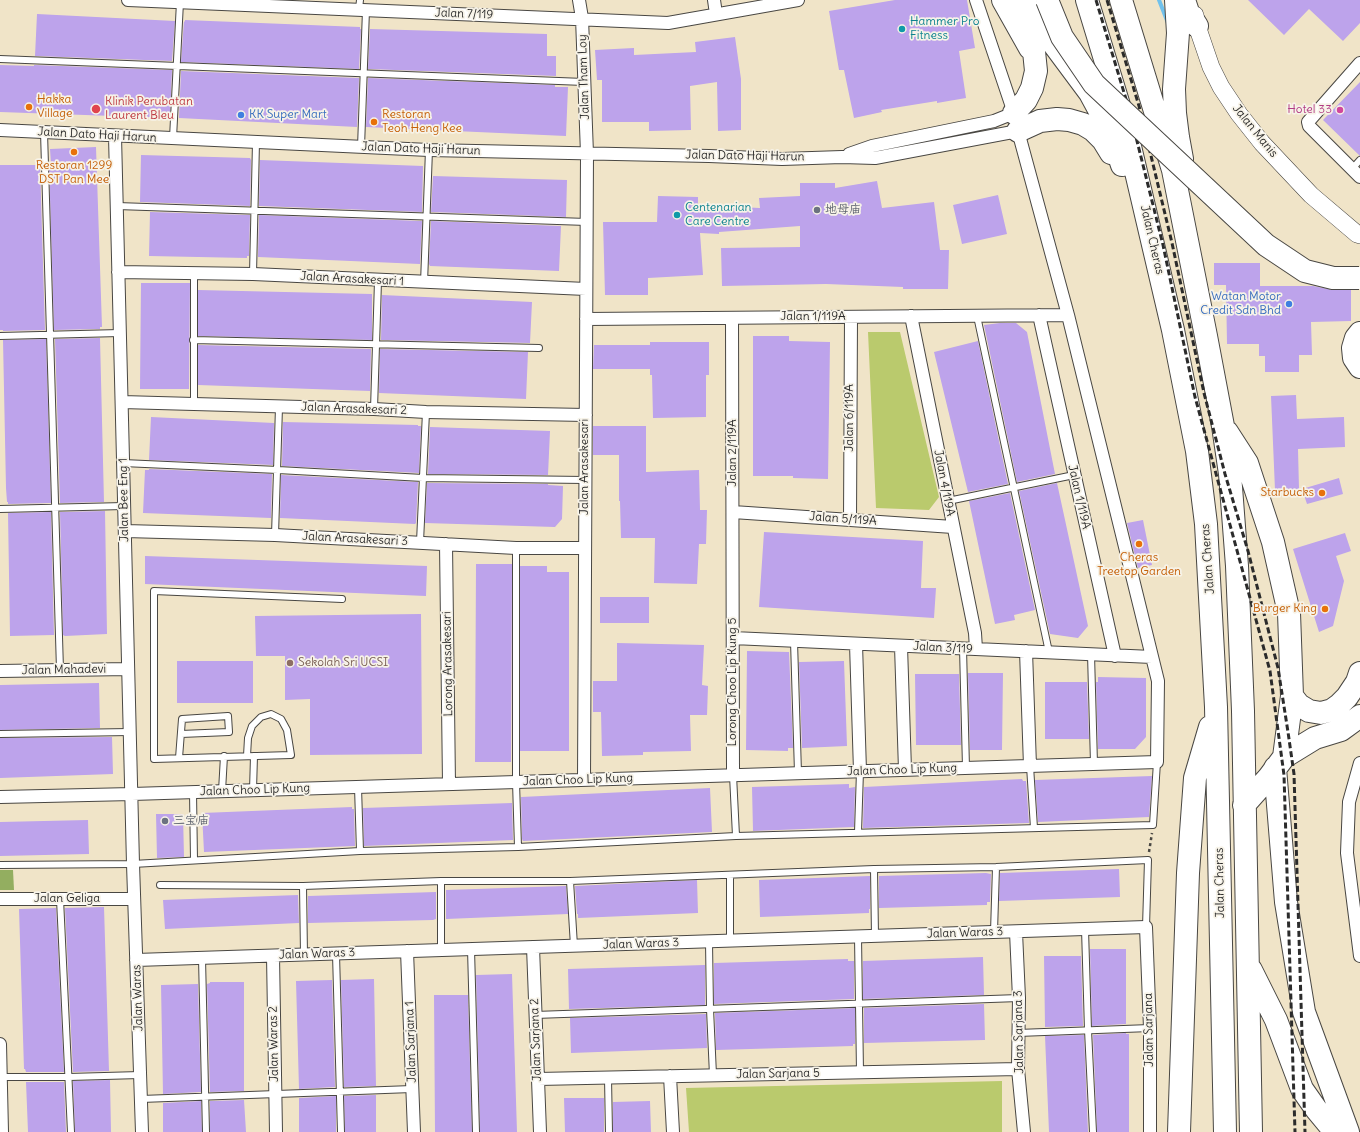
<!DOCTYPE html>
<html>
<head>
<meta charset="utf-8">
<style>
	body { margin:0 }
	canvas { display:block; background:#f0e4c8 }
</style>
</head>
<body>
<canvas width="1360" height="1132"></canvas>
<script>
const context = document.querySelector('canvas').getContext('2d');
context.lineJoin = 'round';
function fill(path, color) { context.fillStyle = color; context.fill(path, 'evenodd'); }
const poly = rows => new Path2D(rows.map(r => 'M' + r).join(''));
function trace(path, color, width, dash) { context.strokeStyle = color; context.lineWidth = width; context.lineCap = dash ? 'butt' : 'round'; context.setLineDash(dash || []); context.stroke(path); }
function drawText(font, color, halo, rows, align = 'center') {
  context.font = font + ' Delius,"LXGW WenKai TC",sans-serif'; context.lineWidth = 3.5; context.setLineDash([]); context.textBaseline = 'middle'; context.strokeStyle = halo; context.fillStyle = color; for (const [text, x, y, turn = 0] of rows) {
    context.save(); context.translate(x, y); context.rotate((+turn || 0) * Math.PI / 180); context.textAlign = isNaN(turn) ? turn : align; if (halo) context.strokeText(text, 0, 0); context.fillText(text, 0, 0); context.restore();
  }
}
const green = poly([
	[868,332,900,332,939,497,929,510,876,508],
	[1002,1081,1002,1132,689,1132,686,1088]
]);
const forest = poly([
	[0,870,13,870,14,890,0,890]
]);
const stream = poly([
	[1159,0,1168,23]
]);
const building = poly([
	[895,0,967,0,975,48,959,51,966,98,937,103,937,101,881,110,882,112,854,118,844,70,839,70,829,11],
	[1248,0,1360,0,1360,23,1343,41,1309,9,1284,35],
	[37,14,175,21,172,61,35,56],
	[185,20,360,27,360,29,361,29,359,69,181,62,184,21,185,22],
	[370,29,547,34,547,56,556,56,556,76,368,69],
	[735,37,741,79,741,130,718,131,717,82,690,86,691,130,649,131,649,122,602,122,602,80,597,80,595,50,634,48,634,55,696,52,695,42],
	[0,65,34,66,34,65,172,70,170,118,0,112],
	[181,71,359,78,357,127,179,118],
	[368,78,555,85,555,87,568,87,566,136,366,127],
	[1360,82,1360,156,1323,120],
	[96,147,102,327,100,327,100,329,54,330,49,164,51,164,50,149],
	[141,155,250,158,251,160,250,206,140,202],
	[260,160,423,166,422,212,259,206],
	[0,165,40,165,45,330,3,331,3,330,0,330],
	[433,176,567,180,566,217,431,212],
	[877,181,882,208,934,202,940,250,949,250,948,289,903,289,903,287,826,284,722,286,721,248,800,247,800,226,719,232,719,234,700,233,703,275,648,278,648,295,605,295,603,222,657,222,658,196,698,197,698,205,760,208,759,198,800,196,800,183,835,183,835,188],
	[998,195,1007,234,962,244,953,205],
	[150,212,250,215,249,256,247,256,247,258,149,256],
	[259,215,422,221,420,264,258,257],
	[431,221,561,226,559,271,430,266,429,264],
	[1214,263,1260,263,1260,286,1313,286,1333,290,1351,290,1351,321,1311,322,1312,355,1299,355,1299,372,1265,372,1265,356,1259,356,1259,344,1227,344,1226,285,1214,285],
	[141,283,190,283,189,389,140,389],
	[198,290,372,294,372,340,198,336],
	[382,295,532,302,530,343,381,340],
	[1000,323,1016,323,1027,332,1055,474,1017,482,984,325],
	[753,336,789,336,789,341,830,342,828,479,793,478,793,476,753,476],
	[100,338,104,502,60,503,55,339],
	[46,339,51,503,8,504,8,502,7,502,6,488,3,340],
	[978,341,1008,484,968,492,934,352],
	[650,342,709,342,709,375,706,375,706,417,653,418,652,375,650,375,650,369,593,369,594,345,650,345],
	[198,345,371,349,370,391,198,385],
	[380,349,528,352,526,399,379,393],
	[1296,395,1297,419,1344,417,1345,447,1298,449,1299,489,1275,490,1271,396],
	[151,417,274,423,273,465,149,460],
	[283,422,418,425,418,426,421,426,419,473,282,466],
	[593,426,646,426,646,472,699,470,700,510,707,510,706,544,699,544,697,584,654,583,655,538,621,538,620,501,619,501,619,455,593,455],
	[430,427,550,431,548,475,428,474],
	[149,469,272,474,271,518,143,513,145,470,149,470],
	[281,475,418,482,416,523,415,524,280,518],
	[1339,478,1343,494,1307,504,1302,489],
	[427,483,548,484,548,485,563,486,562,519,555,527,425,523],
	[1057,483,1088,626,1078,638,1050,634,1019,491],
	[1010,493,1035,610,1014,615,1015,620,995,624,969,501],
	[105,511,107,634,65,636,63,635,60,512],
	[51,512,54,635,10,636,8,513],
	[1143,520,1152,565,1138,568,1127,523],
	[764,532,923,541,921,588,936,588,934,618,759,607],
	[1345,533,1351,551,1336,556,1344,581,1333,626,1319,632,1293,549],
	[145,556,427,566,426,596,145,584],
	[476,564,512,564,511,762,475,762],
	[520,566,547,566,547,572,569,572,569,751,520,751],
	[600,597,649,597,649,623,600,623],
	[421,614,422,754,310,755,310,699,285,700,285,656,256,656,255,616],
	[617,643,704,645,702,685,708,686,707,715,690,715,691,751,643,752,643,755,602,756,601,712,593,712,593,681,617,681],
	[747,651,789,652,793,748,788,748,788,751,746,750],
	[177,661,253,661,253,703,177,703],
	[844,661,847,746,802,748,799,662],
	[968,673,1003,673,1002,750,970,750],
	[915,674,959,674,961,745,916,745],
	[1098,677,1146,678,1146,737,1135,749,1098,749,1096,682,1098,682],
	[1045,682,1087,682,1089,739,1045,739],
	[99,683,100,728,0,730,0,685],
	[112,737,113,774,0,778,0,738],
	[1152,776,1149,817,1038,822,1035,780],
	[1022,779,1023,781,1026,781,1029,823,863,828,864,787],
	[849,784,849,788,855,787,854,827,753,831,752,787],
	[710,788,712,832,523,841,522,839,521,797],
	[512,803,513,840,364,846,363,808],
	[352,807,352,809,354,809,355,846,204,852,202,813],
	[156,814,183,814,184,857,157,858],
	[88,820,89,854,0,856,0,822],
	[1119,869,1120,897,999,901,1000,873],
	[986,873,991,874,990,902,987,902,987,905,879,908,879,876],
	[870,876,870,909,869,909,869,913,760,917,759,880],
	[697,880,698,913,578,918,578,914,577,914,575,886],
	[566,886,568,914,446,919,446,890],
	[436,892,436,919,433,920,308,923,308,896],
	[298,895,299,923,165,929,163,900],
	[104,907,109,1071,73,1072,65,908],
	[56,908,64,1072,26,1072,25,1069,24,1069,19,909],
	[1090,949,1126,949,1126,1024,1092,1026],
	[1044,956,1081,956,1083,1026,1045,1027],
	[983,957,984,995,863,999,863,961],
	[848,959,848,961,854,961,854,999,714,1004,714,963],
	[705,965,705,1005,569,1009,568,969],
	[512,974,517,1132,480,1132,476,975],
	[374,979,376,1086,344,1087,341,980],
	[332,980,335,1087,299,1089,296,981],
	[210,982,244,982,244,1091,210,1092,207,984,210,983],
	[198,984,201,1092,163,1094,161,985],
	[434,995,468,995,472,1132,435,1132],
	[984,1004,985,1040,864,1043,864,1008],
	[855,1008,855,1044,853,1044,853,1046,716,1050,715,1013],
	[706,1014,707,1048,571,1053,570,1018],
	[1126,1033,1126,1034,1129,1034,1129,1132,1097,1132,1093,1035],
	[1084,1035,1088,1132,1049,1132,1045,1036],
	[110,1080,111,1132,75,1132,73,1081],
	[26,1082,64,1082,66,1132,28,1132],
	[376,1095,376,1132,345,1132,344,1096],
	[336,1096,336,1132,299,1132,299,1098],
	[564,1098,604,1098,604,1132,565,1132],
	[244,1100,246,1132,210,1132,210,1101],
	[201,1101,202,1132,163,1132,163,1103],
	[650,1101,651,1132,613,1132,613,1102]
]);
const path = poly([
	[1149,852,1152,833]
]);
const lane = poly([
	[359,9,360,0],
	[0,59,584,82],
	[44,132,60,670],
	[173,138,180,2],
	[361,147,366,10],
	[1352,169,1360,160],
	[117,206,587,222],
	[253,274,256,142],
	[424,283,429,150],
	[977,316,1049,652],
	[0,336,120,333],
	[193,340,539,348],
	[194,404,194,274],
	[374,409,378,281],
	[123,463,278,470,423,478,585,480],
	[948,501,1074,475],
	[0,509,124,506],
	[275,535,279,407],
	[420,542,426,412],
	[516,548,516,782,518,847],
	[794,641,798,773],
	[963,648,966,768],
	[1091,654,1094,764],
	[0,734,130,732],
	[247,756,248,738,252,726,261,717,271,714,281,719,287,730,291,755,154,759,154,591,342,599],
	[179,758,182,719,228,716,229,732,181,734],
	[1030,766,1034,828],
	[733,775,736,836],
	[358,787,360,851],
	[253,790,254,756],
	[222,791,224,756],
	[193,792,194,860],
	[858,832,860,771],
	[0,865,133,864,360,851,518,847,736,836,1153,825,1157,762],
	[874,869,875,936],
	[730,875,730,941],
	[570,881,574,946],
	[160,885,303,886,441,881,570,881,874,869,996,867,1148,860,1146,927],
	[303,886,304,955],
	[60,899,71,1132],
	[1085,929,1088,1030,1093,1132],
	[994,932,996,867],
	[858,937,860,1072],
	[709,942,710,1009,713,1075],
	[471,949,476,1132],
	[441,950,441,881],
	[336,954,341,1132],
	[202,958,206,1132],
	[535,1015,1019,998],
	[1018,1033,1150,1028],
	[0,1077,69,1077,140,1075],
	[608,1078,609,1132],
	[141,1099,412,1089]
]);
const street = poly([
	[128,0,668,23,798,0],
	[579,0,582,18,587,154,584,780],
	[714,0,716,14],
	[1360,63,1308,122,1309,126,1360,177],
	[0,130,429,150,709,156,782,159,842,157,875,158,1018,131,1068,315,1158,681,1157,762,132,794,0,797],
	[115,136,133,864,142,1132],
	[849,154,872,146,994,121,1014,113,976,0],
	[118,272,253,274,586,289],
	[1039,315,1115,656],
	[911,316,975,633,976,649],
	[732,318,733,775],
	[586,319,1068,315],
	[122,402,374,409,426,412,586,415],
	[733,512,953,527],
	[850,520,851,317],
	[125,531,275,535,516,548,585,548],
	[446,544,449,784],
	[733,638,1152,657],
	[856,644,860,771],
	[901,646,905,770],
	[1026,651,1030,766],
	[0,671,128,669],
	[1360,763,1349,802,1347,853,1360,956],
	[0,899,134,899],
	[1016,932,1019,998,1018,1069,1024,1132],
	[533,947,540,1132],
	[407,951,414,1132],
	[273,956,276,1132],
	[136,960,1146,927,1150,1028,1150,1132],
	[0,1044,2,1132],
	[670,1076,673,1132],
	[538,1079,1018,1069]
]);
const secondary = poly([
	[1195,15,1197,26,1211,67,1221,87,1239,114,1262,143,1311,195,1357,234,1360,235]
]);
const highway = poly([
	[1003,0,1030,48],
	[1024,0,1029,11,1090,93,1110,130,1122,165],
	[1087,0,1125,125,1173,330,1197,451,1206,524,1216,707,1225,1132],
	[1121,0,1173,170,1206,336,1223,426,1230,474,1237,566,1243,711,1251,1132],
	[1176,0,1178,33,1174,89,1175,113,1178,137,1182,159],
	[1184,0,1188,12,1197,26],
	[1014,113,1026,100,1032,88,1036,71,1030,12],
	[1018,131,1040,121,1057,119,1069,120,1083,124,1093,130,1103,140,1111,153],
	[1360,333,1356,338,1353,348,1354,358,1360,367],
	[1227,432,1247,463,1273,542,1289,613,1292,696,1284,757],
	[1292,696,1299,705,1309,711,1321,713,1332,710,1339,705,1347,697,1357,682,1360,673],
	[1275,768,1286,902,1304,1012,1348,1132],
	[1244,805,1269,777,1284,757,1315,738,1341,730,1360,716],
	[1251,970,1276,1020,1302,1089,1316,1109,1335,1132],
	[1179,1132,1188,873,1195,778,1210,727]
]);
const rail = poly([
	[1096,0,1129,109,1163,245,1195,397,1270,671,1284,775,1295,1132],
	[1107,0,1139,106,1172,243,1204,393,1225,474,1248,551,1278,668,1288,732,1294,774,1305,1132]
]);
const highwayBridge = poly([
	[1047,0,1062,37,1094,84,1266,245,1305,271,1333,278,1359,278]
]);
const markers = [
	[902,29,4,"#0f9aa8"],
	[29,107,4,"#e8710a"],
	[96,109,5,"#e0444e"],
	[1340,110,4,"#d1479c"],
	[241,115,4,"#3f7fe0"],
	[374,122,4,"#e8710a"],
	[74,152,4,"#e8710a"],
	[817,210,4,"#6b7280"],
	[677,215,4,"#0f9aa8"],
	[1289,304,4,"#3f7fe0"],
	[1322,493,4,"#e8710a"],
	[1139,544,4,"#e8710a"],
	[1325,609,4,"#e8710a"],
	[290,663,4,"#8d6e63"],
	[165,821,4,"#6b7280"]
];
const streetNames = [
	["Jalan 7/119",464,14,2],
	["Jalan Tham Loy",584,77,-92],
	["Jalan Manis",1255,131,51],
	["Jalan Dato Haji Harun",97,135,3],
	["Jalan Dato Haji Harun",421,149,2],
	["Jalan Dato Haji Harun",745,156,1],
	["Jalan Cheras",1152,240,77],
	["Jalan Arasakesari 1",352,279,3],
	["Jalan 1/119A",813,317],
	["Jalan Arasakesari 2",354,409,2],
	["Jalan 6/119A",850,418,-90],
	["Jalan 2/119A",733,453,-90],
	["Jalan Arasakesari",585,467,-90],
	["Jalan 4/119A",944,483,79],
	["Jalan 1/119A",1079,497,77],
	["Jalan Bee Eng 1",124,500,-91],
	["Jalan 5/119A",843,519,4],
	["Jalan Arasakesari 3",355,539,3],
	["Jalan Cheras",1208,559,-94],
	["Jalan 3/119",943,648,3],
	["Lorong Arasakesari",448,664,-91],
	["Jalan Mahadevi",64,670,-1],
	["Lorong Choo Lip Kung 5",733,682,-90],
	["Jalan Choo Lip Kung",902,770,-2],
	["Jalan Choo Lip Kung",578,780,-2],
	["Jalan Choo Lip Kung",255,790,-2],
	["Jalan Cheras",1220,883,-91],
	["Jalan Geliga",67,899],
	["Jalan Waras 3",965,933,-2],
	["Jalan Waras 3",641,944,-2],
	["Jalan Waras 3",317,954,-2],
	["Jalan Waras",138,998,-92],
	["Jalan Sarjana",1149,1030,-91],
	["Jalan Sarjana 3",1019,1032,-91],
	["Jalan Sarjana 2",536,1040,-92],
	["Jalan Sarjana 1",411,1042,-92],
	["Jalan Waras 2",274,1044,-91],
	["Jalan Sarjana 5",778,1074,-1]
];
const cultureNames = [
	["Hammer Pro",910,22],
	["Fitness",910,36],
	["Centenarian",685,208],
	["Care Centre",685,222]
];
const foodNames = [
	["Hakka",37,100],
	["Village",37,114],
	["Restoran",382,115],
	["Teoh Heng Kee",382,129],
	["Restoran 1299",74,166,"center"],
	["DST Pan Mee",74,180,"center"],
	["Starbucks",1314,493,"right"],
	["Cheras",1139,558,"center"],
	["Treetop Garden",1139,572,"center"],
	["Burger King",1317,609,"right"]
];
const healthNames = [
	["Klinik Perubatan",105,102],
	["Laurent Bleu",105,116]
];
const hotelNames = [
	["Hotel 33",1332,110]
];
const shopNames = [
	["KK Super Mart",249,115],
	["Watan Motor",1281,297,"right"],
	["Credit Sdn Bhd",1281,311,"right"]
];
const worshipNames = [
	["地母庙",825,210],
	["三宝庙",173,821]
];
const educationNames = [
	["Sekolah Sri UCSI",298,663]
];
fill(green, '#baca6d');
fill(forest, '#93ae60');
trace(stream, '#71c1ec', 4);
fill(building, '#bda3eb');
trace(lane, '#494743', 8);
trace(street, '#494743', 14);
trace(secondary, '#494743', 18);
trace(highway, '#494743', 24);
trace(path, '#494743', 2.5, [3, 3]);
trace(lane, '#fff', 6);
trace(street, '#fff', 12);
trace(secondary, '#fff', 17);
trace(highway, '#fff', 22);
trace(rail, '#2b2b2b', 3, [6, 3]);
trace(highwayBridge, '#494743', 24, []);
trace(highwayBridge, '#fff', 22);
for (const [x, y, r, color] of markers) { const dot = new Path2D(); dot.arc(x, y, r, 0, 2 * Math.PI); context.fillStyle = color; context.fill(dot); trace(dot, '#f7f3e8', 1.5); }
drawText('12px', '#2b2b2b', '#f7f3e8', streetNames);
drawText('12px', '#0d838f', '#f7f3e8', cultureNames, 'left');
drawText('12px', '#c56008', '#f7f3e8', foodNames, 'left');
drawText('12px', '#be3a42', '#f7f3e8', healthNames, 'left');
drawText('12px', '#b23c85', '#f7f3e8', hotelNames, 'right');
drawText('12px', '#366cbe', '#f7f3e8', shopNames, 'left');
drawText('12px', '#5b616d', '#f7f3e8', worshipNames, 'left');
drawText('12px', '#785e54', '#f7f3e8', educationNames, 'left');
</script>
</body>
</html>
